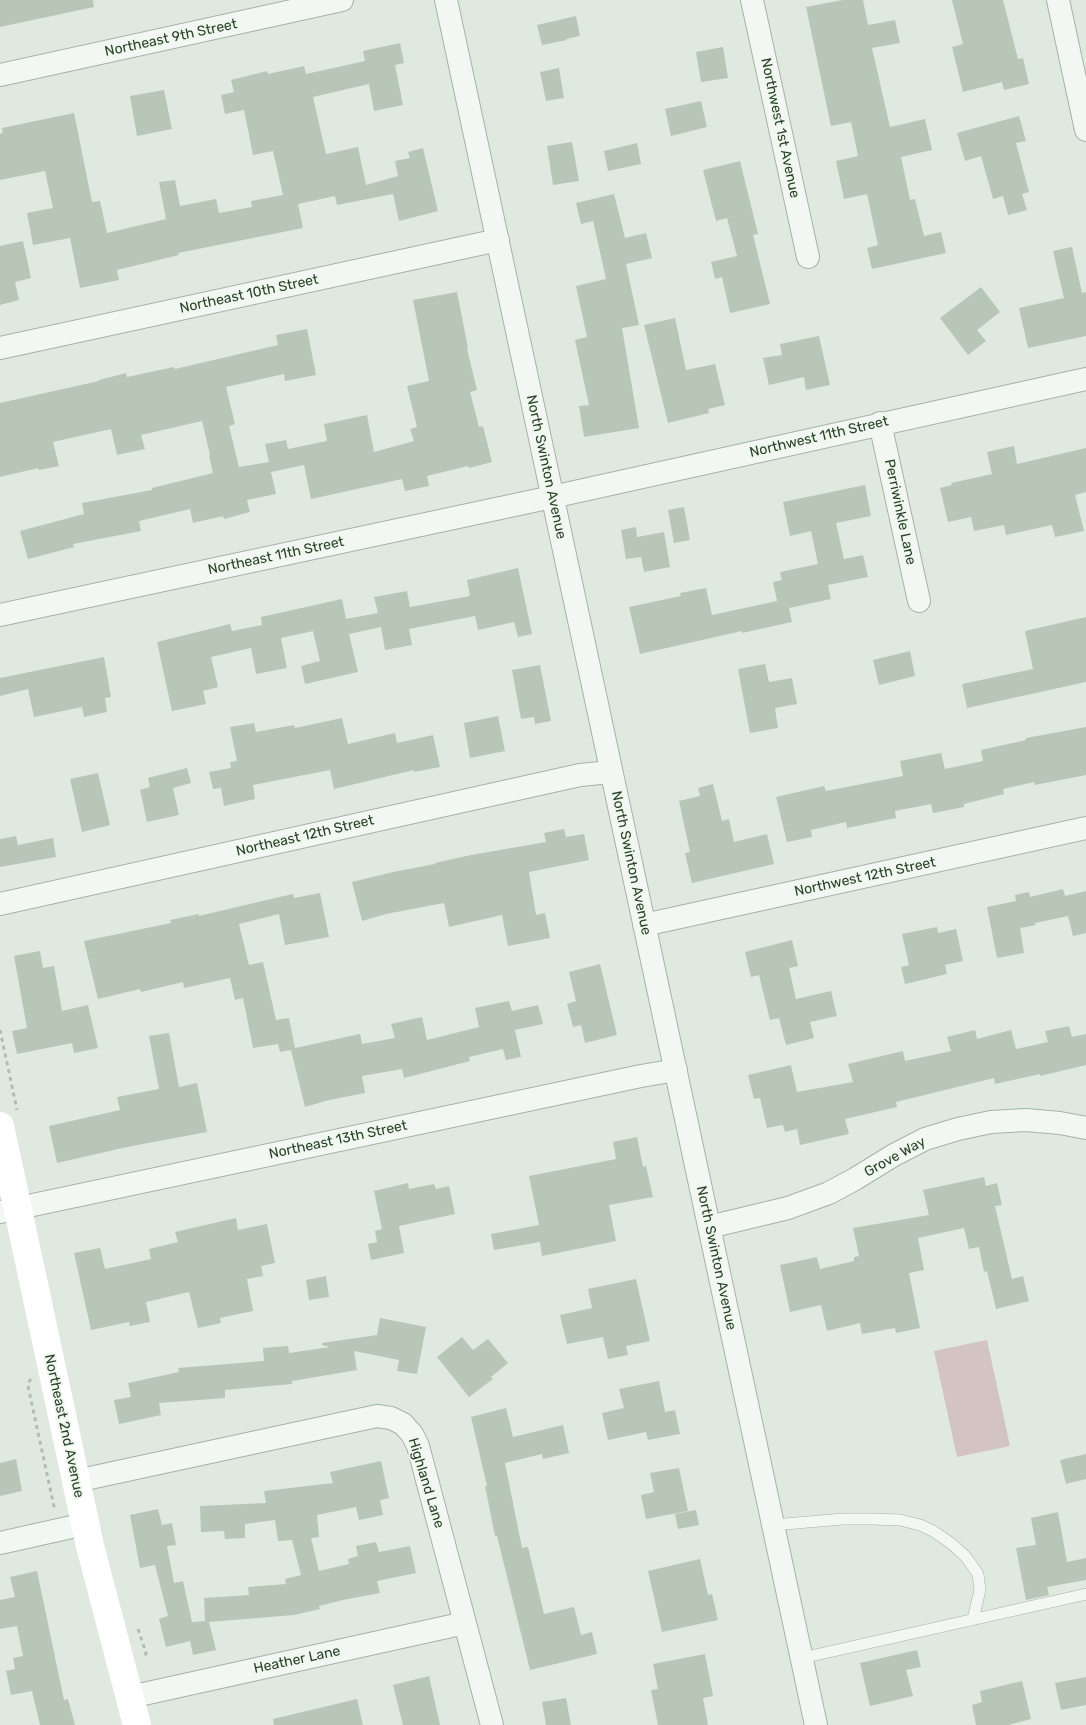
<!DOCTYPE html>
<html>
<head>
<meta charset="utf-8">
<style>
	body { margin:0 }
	canvas { display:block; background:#e0e9e0 }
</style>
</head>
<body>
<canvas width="1086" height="1725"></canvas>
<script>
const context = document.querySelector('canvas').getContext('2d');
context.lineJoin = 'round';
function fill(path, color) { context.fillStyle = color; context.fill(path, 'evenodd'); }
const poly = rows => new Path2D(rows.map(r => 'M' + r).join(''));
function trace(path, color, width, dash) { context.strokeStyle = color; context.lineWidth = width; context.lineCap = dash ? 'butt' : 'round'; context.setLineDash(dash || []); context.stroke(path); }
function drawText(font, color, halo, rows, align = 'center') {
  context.font = font + ' Rubik,sans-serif'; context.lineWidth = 4; context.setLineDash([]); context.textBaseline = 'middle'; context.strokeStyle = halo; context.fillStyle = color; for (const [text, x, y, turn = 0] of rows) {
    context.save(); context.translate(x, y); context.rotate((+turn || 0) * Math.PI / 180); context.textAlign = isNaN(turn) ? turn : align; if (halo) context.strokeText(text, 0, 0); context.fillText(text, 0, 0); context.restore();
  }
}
const green = poly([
	[987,1340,1010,1446,957,1457,934,1351]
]);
const building = poly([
	[0,0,93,0,94,7,0,27],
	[843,0,863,0,868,25,895,20,900,43,872,48,890,127,925,119,932,150,901,157,910,200,915,199,924,236,941,232,946,253,872,269,867,248,878,245,867,194,844,199,836,161,858,156,851,122,831,126,806,7],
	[952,0,1003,0,1018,59,1023,58,1029,84,1004,90,1002,82,963,92,952,47,963,44],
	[576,16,580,36,566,39,567,40,542,45,537,25],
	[400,43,404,63,395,65,403,105,374,111,369,84,313,97,326,154,358,147,366,185,398,176,395,161,410,158,408,152,423,148,438,211,399,221,393,194,337,205,335,196,298,204,303,228,178,253,179,255,117,270,119,280,80,288,70,238,33,245,27,213,53,208,45,171,0,180,0,134,3,133,2,128,74,113,92,202,100,201,107,233,166,219,159,182,175,180,180,206,216,199,219,213,252,207,251,201,283,195,273,151,253,155,244,110,225,114,221,95,234,92,231,80,267,71,268,74,304,66,306,74,365,61,363,51],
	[723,47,728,78,701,82,696,52],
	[559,68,564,98,546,101,540,72],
	[164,90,172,129,137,136,130,96],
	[701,101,707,127,671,136,665,109],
	[1019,116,1026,141,1016,143,1029,192,1022,194,1027,210,1008,215,1003,196,993,199,981,156,965,161,957,133],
	[572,142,579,181,553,185,547,146],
	[637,143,641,164,608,171,604,151],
	[740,161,758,234,753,235,770,304,730,313,722,277,715,279,711,262,737,256,727,218,716,221,703,170],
	[614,194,625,238,646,233,652,258,626,264,639,325,622,328,639,428,584,437,579,406,589,405,575,340,587,337,576,286,606,279,593,221,581,224,576,203],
	[23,241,31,278,15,282,19,300,0,305,0,246],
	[1072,247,1082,293,1086,292,1086,336,1028,348,1019,308,1064,298,1053,251],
	[981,287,1000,312,977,330,986,341,968,355,940,318],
	[457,292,468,348,467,349,477,390,470,392,479,427,483,426,492,462,469,468,468,466,427,476,429,486,405,491,402,479,311,499,304,465,271,472,276,494,247,500,250,512,224,519,223,516,193,523,190,509,139,521,141,531,73,544,74,547,28,559,20,531,84,514,82,503,152,490,152,488,213,473,209,455,210,455,202,421,141,435,145,449,117,455,111,429,53,442,59,466,39,470,38,468,0,477,0,403,99,381,99,380,126,373,127,377,174,367,175,369,278,345,276,335,307,329,316,375,285,381,284,374,226,387,235,424,229,426,239,467,269,462,265,444,286,440,288,449,327,441,324,424,367,415,374,452,414,441,410,429,417,427,407,386,429,381,413,300],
	[675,318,686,370,715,364,725,405,708,409,709,413,668,423,644,325],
	[819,336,830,385,806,390,804,377,769,385,763,358,782,355,780,344],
	[1014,446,1017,464,1086,448,1086,492,1075,495,1084,531,1055,537,1052,525,1006,535,1004,525,974,531,971,517,948,522,940,488,952,485,951,483,992,474,987,452],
	[865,485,871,516,836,523,844,559,863,555,868,577,828,585,831,599,789,608,792,622,742,633,742,631,640,654,629,607,681,596,680,593,706,588,712,615,777,601,773,582,782,580,780,572,818,564,811,531,790,536,783,502],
	[684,507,690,540,674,543,668,510],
	[636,527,637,537,664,532,670,567,644,572,641,557,626,559,621,530],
	[518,568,532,634,518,637,514,622,478,630,475,616,409,629,412,645,385,650,381,627,349,634,358,672,305,684,301,666,320,661,313,631,281,638,287,668,256,674,251,648,211,657,218,687,203,691,206,704,172,711,157,642,230,624,232,631,262,625,261,617,342,599,346,619,378,613,374,597,407,591,410,607,470,596,467,580],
	[1086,617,1086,682,967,708,962,684,1033,669,1025,631],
	[910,651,915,676,879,685,873,660],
	[104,657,111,697,105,698,107,712,84,717,82,707,34,717,28,689,0,696,0,678],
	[765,664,769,682,792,678,797,704,775,708,778,728,750,733,738,669],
	[540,665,551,721,535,724,534,717,521,719,512,670],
	[498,716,505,751,470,758,464,723],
	[342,718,348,744,395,733,397,743,433,735,440,767,414,772,414,770,334,789,330,770,253,785,255,799,224,806,221,788,213,789,209,772,231,768,230,762,237,761,230,727,254,723,256,732,294,725,295,728],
	[1086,727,1086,775,1035,785,1034,782,1003,789,1004,794,964,804,964,807,933,813,931,804,895,811,896,818,847,828,846,822,811,830,812,837,787,842,776,797,824,786,826,791,903,776,900,761,941,753,945,769,983,761,981,750,1026,740,1026,738],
	[187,768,191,783,173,788,179,815,147,822,140,790,150,787,148,778],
	[98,773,110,825,82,832,70,779],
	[713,784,722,821,729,819,734,842,767,834,774,864,692,883,685,853,690,852,679,801,700,796,698,788],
	[564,829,566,837,584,834,589,860,529,872,536,915,545,913,550,938,508,946,502,915,449,927,444,903,386,914,362,921,352,882,393,872,435,864,435,863,471,855,546,842,544,833],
	[16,836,18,845,53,838,56,857,0,867,0,839],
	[1063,889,1065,896,1086,891,1086,933,1073,936,1068,916,1035,923,1036,925,1020,928,1024,953,997,958,987,907,1016,901,1015,895,1029,892,1030,897],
	[320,893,329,937,285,945,279,914,239,924,249,965,263,962,276,1020,289,1018,295,1048,360,1034,362,1044,395,1038,391,1024,422,1017,427,1040,479,1027,475,1008,509,1001,512,1011,538,1005,543,1024,515,1030,521,1057,506,1060,503,1049,469,1057,470,1061,404,1078,402,1069,362,1076,365,1093,329,1100,305,1107,291,1050,280,1052,278,1044,253,1048,243,998,235,1000,230,978,184,988,183,982,141,992,140,989,98,999,84,941,171,923,170,920,199,914,199,916,275,898,293,894,294,898],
	[937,927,938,933,956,929,963,961,945,965,947,974,905,984,901,967,909,965,902,934],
	[792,940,798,966,789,968,796,999,831,991,837,1016,810,1022,814,1038,786,1045,779,1018,770,1020,759,975,751,977,745,952],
	[40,951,43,968,54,966,62,1011,88,1005,98,1048,74,1053,72,1043,17,1054,12,1031,27,1028,14,956],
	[600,964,617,1035,585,1043,581,1025,573,1027,567,1004,576,1001,569,972],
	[1069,1026,1072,1037,1086,1034,1086,1065,1040,1076,1040,1074,995,1084,994,1078,896,1102,897,1107,845,1119,849,1134,800,1145,797,1129,785,1132,783,1125,767,1128,760,1098,754,1099,748,1075,791,1065,797,1092,853,1082,848,1064,903,1051,905,1061,951,1051,947,1037,975,1030,977,1039,1011,1030,1016,1049,1048,1042,1045,1031],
	[169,1033,179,1087,197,1083,207,1132,127,1147,57,1163,49,1126,120,1110,117,1097,159,1089,149,1036],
	[637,1137,643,1167,646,1166,653,1197,609,1205,616,1241,542,1256,540,1242,494,1250,491,1234,539,1225,529,1176,616,1159,613,1142],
	[984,1177,986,1186,997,1183,1002,1205,995,1206,1012,1279,1023,1276,1029,1301,996,1309,987,1271,984,1272,979,1247,969,1249,964,1228,918,1238,924,1270,909,1273,920,1328,896,1333,895,1328,862,1334,860,1323,827,1331,821,1305,790,1312,780,1265,817,1257,820,1269,854,1261,854,1257,859,1256,853,1228,929,1215,923,1190],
	[408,1183,409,1189,434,1184,436,1189,449,1186,455,1214,399,1226,404,1253,371,1260,368,1244,377,1242,375,1231,382,1229,374,1191],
	[236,1218,238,1230,267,1224,275,1263,261,1266,263,1276,247,1279,253,1311,220,1318,221,1323,198,1328,189,1292,146,1302,150,1322,130,1326,129,1322,91,1330,74,1253,100,1248,105,1269,151,1259,149,1249,178,1242,175,1232],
	[326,1276,329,1297,309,1300,306,1280],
	[636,1279,650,1341,626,1346,628,1355,608,1359,603,1337,567,1344,560,1315,592,1308,588,1289],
	[380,1318,426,1327,417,1374,397,1371,399,1360,354,1351,357,1370,292,1381,292,1384,225,1390,225,1398,159,1403,161,1415,119,1424,114,1400,131,1397,128,1383,179,1372,178,1368,264,1361,263,1348,288,1346,289,1353,330,1347,322,1345,322,1343,377,1335],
	[462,1337,473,1350,488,1339,508,1363,491,1377,493,1379,469,1397,437,1357],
	[659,1381,665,1412,675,1410,680,1434,648,1440,646,1432,608,1440,602,1413,624,1408,619,1389],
	[506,1408,513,1437,563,1425,569,1453,543,1459,542,1454,505,1463,522,1548,528,1547,544,1614,574,1607,581,1635,592,1632,597,1654,530,1670,497,1536,495,1536,485,1486,487,1486,471,1417],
	[1086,1454,1086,1479,1066,1484,1060,1460],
	[16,1459,22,1491,0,1496,0,1463],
	[381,1461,389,1498,380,1500,383,1515,359,1520,356,1507,317,1515,319,1537,311,1538,319,1571,349,1564,348,1559,358,1556,356,1546,376,1542,379,1552,410,1546,416,1573,377,1581,380,1593,343,1600,319,1606,320,1609,294,1615,209,1622,216,1650,193,1655,190,1641,166,1647,159,1619,168,1616,155,1565,140,1568,130,1515,158,1509,162,1525,172,1523,176,1545,167,1546,174,1583,183,1581,192,1622,205,1621,204,1598,249,1595,248,1587,286,1584,285,1579,301,1575,292,1540,278,1541,275,1520,245,1524,245,1538,225,1539,224,1531,201,1532,200,1506,266,1503,264,1491,333,1483,330,1472],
	[679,1468,688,1511,646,1519,641,1495,654,1492,650,1473],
	[696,1510,699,1525,678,1529,675,1514],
	[1058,1512,1067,1562,1086,1558,1086,1580,1047,1587,1049,1595,1026,1600,1016,1548,1036,1545,1031,1518],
	[700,1559,708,1595,712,1594,718,1620,662,1632,648,1571],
	[37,1571,64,1700,68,1699,75,1725,40,1725,32,1691,11,1695,6,1671,15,1669,13,1658,23,1656,17,1626,0,1629,0,1600,15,1597,10,1577],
	[917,1650,921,1667,906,1670,913,1696,870,1706,860,1663],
	[705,1654,713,1696,703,1698,708,1725,658,1725,651,1690,658,1689,653,1664],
	[429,1676,440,1725,403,1725,393,1685],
	[1086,1677,1086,1705,1061,1710,1055,1683],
	[1022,1681,1031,1719,1008,1725,976,1725,972,1705,982,1702,980,1691],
	[566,1698,571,1725,546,1725,542,1702],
	[357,1699,363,1725,274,1725,273,1719]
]);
const path = poly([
	[0,1030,17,1110],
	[31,1379,28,1383,28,1386,55,1511],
	[138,1629,146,1653,144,1658]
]);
const lane = poly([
	[773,1525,843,1519,873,1519,900,1520,920,1525,933,1531,952,1544,966,1557,978,1574,980,1590,973,1619],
	[802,1658,1086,1594]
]);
const street = poly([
	[446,0,816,1725],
	[752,0,808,257],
	[1058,0,1086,130],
	[0,75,342,0],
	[0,348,498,240],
	[880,423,919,601],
	[0,615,552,497,1086,379],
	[0,904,580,775,611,772],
	[644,925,1086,828],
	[0,1212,641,1076,676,1070],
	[709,1227,788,1208,829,1193,855,1179,894,1155,925,1139,958,1129,991,1122,1026,1120,1060,1123,1086,1128],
	[76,1481,377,1416,391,1418,403,1424,412,1434,418,1446,492,1725],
	[0,1543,85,1524],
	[130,1697,465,1623]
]);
const secondary = poly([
	[0,1126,90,1546,137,1725]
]);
const streetNames = [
	["Northeast 9th Street",171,38,-12],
	["Northwest 1st Avenue",780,128,78],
	["Northeast 10th Street",249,294,-12],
	["Northwest 11th Street",819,437,-13],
	["North Swinton Avenue",546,467,78],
	["Perriwinkle Lane",900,512,78],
	["Northeast 11th Street",276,556,-12],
	["Northeast 12th Street",305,836,-13],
	["North Swinton Avenue",631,863,78],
	["Northwest 12th Street",865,877,-12],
	["Northeast 13th Street",338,1140,-12],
	["Grove Way",895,1157,-29],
	["North Swinton Avenue",716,1258,78],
	["Northeast 2nd Avenue",64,1426,78],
	["Highland Lane",426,1483,73],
	["Heather Lane",297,1660,-12]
];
fill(green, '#d3c3c1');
fill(building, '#b7c6b7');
trace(lane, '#a5b3a5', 12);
trace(street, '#a5b3a5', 24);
trace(path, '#b2bdb2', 3, [4, 4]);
trace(lane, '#f3f7f3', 11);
trace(street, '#f3f7f3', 22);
trace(secondary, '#fff', 28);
drawText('14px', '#284128', '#f0f7ef', streetNames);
</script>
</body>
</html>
